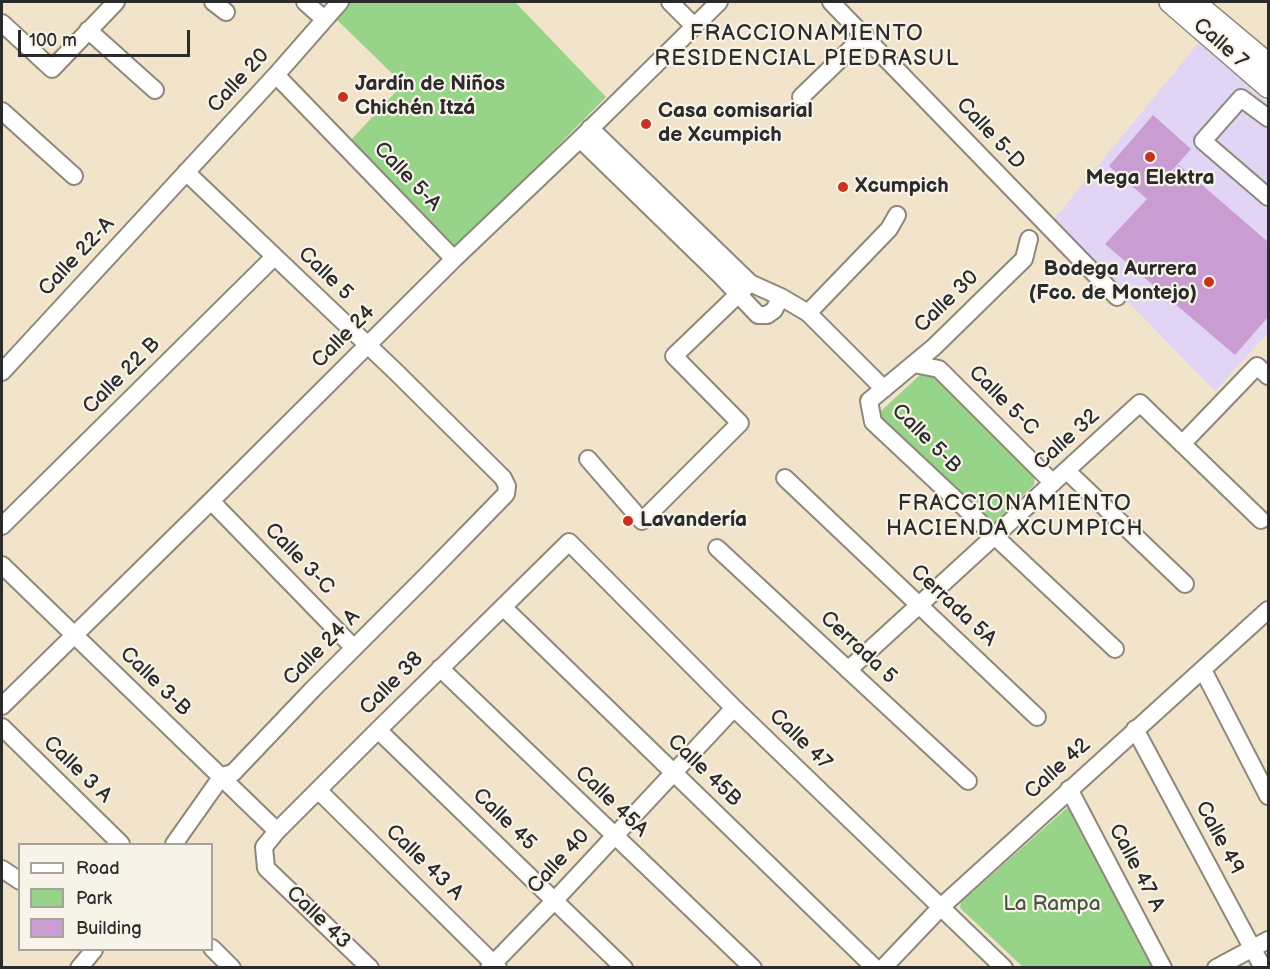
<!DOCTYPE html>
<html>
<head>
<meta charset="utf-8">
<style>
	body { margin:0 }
	#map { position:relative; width:1270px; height:969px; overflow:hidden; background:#f1e4ca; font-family:"Balsamiq Sans",sans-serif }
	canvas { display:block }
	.frame { position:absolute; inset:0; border:3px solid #2b2b2b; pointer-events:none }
	.legend { position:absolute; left:18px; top:843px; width:195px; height:108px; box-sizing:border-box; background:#f7f3e8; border:2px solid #a5a39c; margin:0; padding:8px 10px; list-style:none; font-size:18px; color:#2b2b2b }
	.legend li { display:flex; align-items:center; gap:12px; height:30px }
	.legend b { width:30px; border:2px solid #a5a39c }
	.scale { position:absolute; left:18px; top:30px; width:172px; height:27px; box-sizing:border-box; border:3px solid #2b2b2b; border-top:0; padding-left:8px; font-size:18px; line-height:21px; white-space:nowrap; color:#2b2b2b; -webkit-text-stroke:4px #f7f3e8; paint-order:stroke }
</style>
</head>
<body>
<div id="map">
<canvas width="1270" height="969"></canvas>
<div class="frame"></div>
<ul class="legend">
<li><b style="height:8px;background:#fff"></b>Road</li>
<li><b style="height:16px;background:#97d489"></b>Park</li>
<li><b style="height:16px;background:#c99cd2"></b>Building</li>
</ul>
<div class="scale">100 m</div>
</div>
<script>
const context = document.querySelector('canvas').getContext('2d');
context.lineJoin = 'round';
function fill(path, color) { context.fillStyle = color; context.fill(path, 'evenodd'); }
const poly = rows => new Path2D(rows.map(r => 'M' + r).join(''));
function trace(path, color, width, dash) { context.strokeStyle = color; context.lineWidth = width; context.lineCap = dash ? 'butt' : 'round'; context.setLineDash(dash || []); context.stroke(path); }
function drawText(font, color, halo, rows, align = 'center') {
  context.font = font + ' "Balsamiq Sans",sans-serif'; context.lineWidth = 4.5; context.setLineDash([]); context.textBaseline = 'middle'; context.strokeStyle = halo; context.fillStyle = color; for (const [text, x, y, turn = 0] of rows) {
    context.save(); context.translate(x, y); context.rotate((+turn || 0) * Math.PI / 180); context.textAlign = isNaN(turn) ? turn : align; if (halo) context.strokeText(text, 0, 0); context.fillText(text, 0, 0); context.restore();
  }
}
const built = poly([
	[1201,40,1249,82,1250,89,1268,103,1268,333,1215,391,1051,223]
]);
const green = poly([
	[349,2,515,2,606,97,457,248,350,141,403,84,334,17],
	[920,375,937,375,1035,476,1034,485,995,522,991,523,880,423,880,412],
	[1067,808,1071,808,1157,967,1023,967,960,908,961,902]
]);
const building = poly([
	[1153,115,1191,149,1161,183,1179,165,1268,242,1267,247,1268,248,1268,317,1235,355,1105,244,1147,199,1109,166]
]);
const minor = poly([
	[213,2,226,12],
	[305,2,324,19],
	[670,2,694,26],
	[831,2,1117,297],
	[2,23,52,69,116,2],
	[88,30,155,90],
	[276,75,454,259],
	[801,97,865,35],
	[2,111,74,176],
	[1268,118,1241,98,1203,141,1268,197],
	[590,128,750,283],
	[580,139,721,276,758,315,767,315,774,310,781,297],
	[1029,239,1024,259,934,347,869,401,873,422,1115,649],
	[808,313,889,229,897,215],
	[914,364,939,369,1053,483],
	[2,372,276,75,340,2],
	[1182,444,1257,366,1268,376],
	[588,459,642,521,740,423,674,356,750,283,781,297,808,313,884,389],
	[1067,471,1185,584],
	[785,478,1037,717],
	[211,501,354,648],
	[2,526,274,257],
	[717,548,968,781],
	[2,565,277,831],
	[503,607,875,968],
	[440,668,753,968],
	[848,670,1140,403,1261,520],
	[1203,670,1268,796],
	[2,706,211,501,454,259,580,139,719,2],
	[2,727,121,844],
	[1135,729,1263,968],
	[378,730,624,968],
	[1069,789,1163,968],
	[318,790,498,968],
	[174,844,222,776,233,773,312,690,427,575,506,494,507,486,503,478,395,371,186,172],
	[2,869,20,881],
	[212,948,232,968],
	[79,968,94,950],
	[370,968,266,868,264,847,277,831,378,730,569,542,734,708,1004,968],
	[489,968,554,901,734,708],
	[883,968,941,907,1268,610],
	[1216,968,1268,940]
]);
const major = poly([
	[1170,2,1268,87],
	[1194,2,1268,64]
]);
const markers = [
	[343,97,6,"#c8321e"],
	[646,124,6,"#c8321e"],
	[1150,157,6,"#c8321e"],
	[843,187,6,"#c8321e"],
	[1209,282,6,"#c8321e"],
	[628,521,6,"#c8321e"]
];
const streetNames = [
	["Calle 7",1220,44,41],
	["Calle 20",239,81,-47],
	["Calle 5-D",990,134,47],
	["Calle 5-A",407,177,46],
	["Calle 22-A",77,257,-47],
	["Calle 5",325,274,44],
	["Calle 30",947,302,-44],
	["Calle 24",344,337,-45],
	["Calle 22 B",122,376,-45],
	["Calle 5-C",1003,401,45],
	["Calle 5-B",926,439,45],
	["Calle 32",1067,440,-42],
	["Calle 3-C",299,559,46],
	["Cerrada 5A",953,606,43],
	["Calle 24 A",322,648,-45],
	["Cerrada 5",858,648,43],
	["Calle 3-B",155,682,44],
	["Calle 38",392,684,-45],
	["Calle 47",800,740,44],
	["Calle 42",1058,769,-42],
	["Calle 3 A",77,770,44],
	["Calle 45B",704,771,44],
	["Calle 45A",611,802,44],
	["Calle 45",504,820,44],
	["Calle 49",1219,838,62],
	["Calle 40",559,862,-47],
	["Calle 43 A",424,863,44],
	["Calle 47 A",1136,868,62],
	["Calle 43",318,918,44]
];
const poiNames = [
	["Jardín de Niños",355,85],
	["Chichén Itzá",355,109],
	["Casa comisarial",658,112],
	["de Xcumpich",658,136],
	["Mega Elektra",1150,179,"center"],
	["Xcumpich",855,187],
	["Bodega Aurrera",1197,270,"right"],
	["(Fco. de Montejo)",1197,294,"right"],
	["Lavandería",640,521]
];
const parkNames = [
	["La Rampa",1052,905]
];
const neighbourhoodNames = [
	["FRACCIONAMIENTO",807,34],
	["RESIDENCIAL PIEDRASUL",807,59],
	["FRACCIONAMIENTO",1015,504],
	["HACIENDA XCUMPICH",1015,529]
];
fill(built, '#e1d4f4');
fill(green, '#97d489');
fill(building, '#c99cd2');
trace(minor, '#8e887a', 20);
trace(major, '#8e887a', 24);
trace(minor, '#fff', 16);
trace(major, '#fff', 21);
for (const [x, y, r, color] of markers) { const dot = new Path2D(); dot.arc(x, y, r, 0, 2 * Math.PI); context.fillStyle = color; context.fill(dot); trace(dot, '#f7f3e8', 2); }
drawText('21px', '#2b2b2b', '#f7f3e8', streetNames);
drawText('bold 21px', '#2b2b2b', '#f7f3e8', poiNames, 'left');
drawText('21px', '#465542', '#f7f3e8', parkNames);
context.letterSpacing = '1.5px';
drawText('22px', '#2b2b2b', '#f7f3e8', neighbourhoodNames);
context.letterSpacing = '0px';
</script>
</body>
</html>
